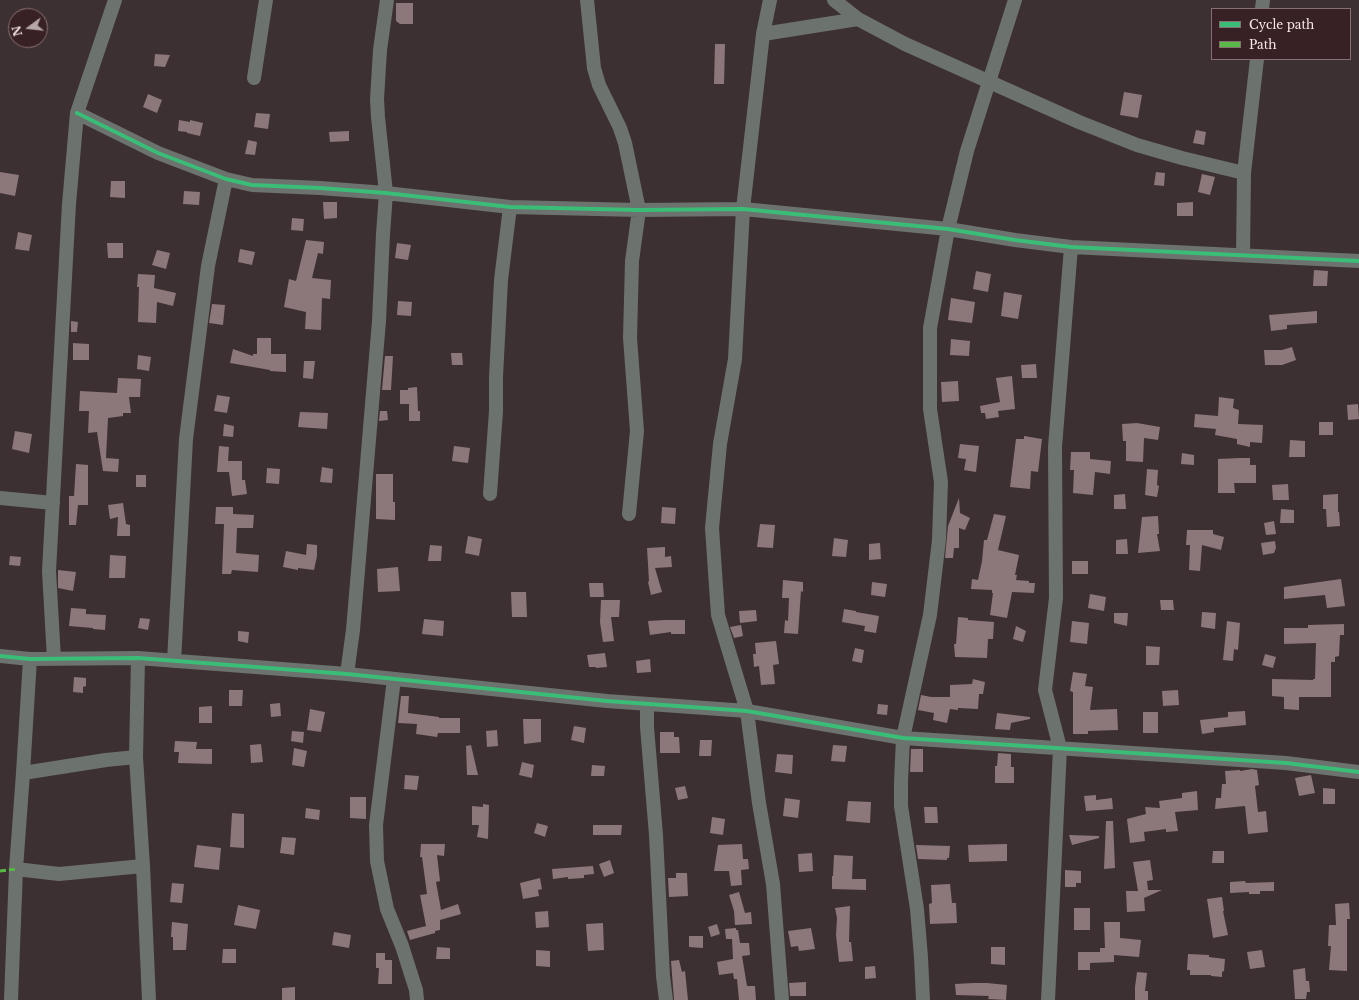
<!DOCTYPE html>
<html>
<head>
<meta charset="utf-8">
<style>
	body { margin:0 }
	#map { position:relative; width:1359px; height:1000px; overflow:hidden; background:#3d3032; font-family:"Libre Baskerville",serif }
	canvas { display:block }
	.legend { position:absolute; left:1211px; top:8px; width:140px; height:52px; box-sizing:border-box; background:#382124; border:1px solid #847072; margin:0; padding:5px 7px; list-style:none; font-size:12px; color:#f7e7e8 }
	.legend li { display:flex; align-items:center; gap:8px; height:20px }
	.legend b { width:20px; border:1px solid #847072 }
	.north { position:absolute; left:8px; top:8px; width:40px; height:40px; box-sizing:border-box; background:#382124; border:1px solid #847072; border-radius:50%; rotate:255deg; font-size:11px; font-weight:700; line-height:16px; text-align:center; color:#f7e7e8 }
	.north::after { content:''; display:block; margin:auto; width:14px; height:18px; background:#b6a7a8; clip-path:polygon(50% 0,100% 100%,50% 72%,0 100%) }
</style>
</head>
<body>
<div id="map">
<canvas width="1359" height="1000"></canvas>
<ul class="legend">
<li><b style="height:5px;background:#3abd76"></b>Cycle path</li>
<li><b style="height:5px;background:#58b947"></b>Path</li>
</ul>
<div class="north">N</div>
</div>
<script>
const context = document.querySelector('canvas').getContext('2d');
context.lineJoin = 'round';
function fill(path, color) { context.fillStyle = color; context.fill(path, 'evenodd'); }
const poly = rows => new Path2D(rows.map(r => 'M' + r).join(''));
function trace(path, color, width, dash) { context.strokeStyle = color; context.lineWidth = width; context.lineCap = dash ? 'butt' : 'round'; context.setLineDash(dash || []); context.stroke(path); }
const building = poly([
	[396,3,413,3,413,24,400,24,396,21],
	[715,44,725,44,724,84,714,84],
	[155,54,170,55,165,67,154,66],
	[1124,92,1142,95,1138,118,1120,115],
	[148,94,162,100,157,113,143,107],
	[256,113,270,114,268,129,254,127],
	[179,120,190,122,190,120,203,123,200,136,187,133,187,132,178,131],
	[1196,130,1206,132,1204,145,1193,143],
	[349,131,349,141,330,142,329,132],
	[248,140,257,142,255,155,245,154],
	[0,172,19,175,15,196,0,193],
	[1156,172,1165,173,1164,186,1154,185],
	[1202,174,1215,177,1210,195,1198,192],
	[111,181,125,181,125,198,110,197],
	[184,191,200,192,199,205,183,204],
	[323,202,337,202,337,218,324,219],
	[1193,202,1193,216,1177,216,1177,203],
	[292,218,304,219,303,231,291,230],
	[18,232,32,235,29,251,15,249],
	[306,240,324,242,323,254,318,253,312,278,331,280,330,299,322,298,321,330,305,329,306,312,284,307,289,279,296,281],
	[107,243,123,243,123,258,108,258],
	[397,243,411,245,408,260,395,258],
	[240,249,255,252,252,265,238,262],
	[157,250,170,253,166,269,152,265],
	[1314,270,1328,271,1327,286,1313,286],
	[976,271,991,274,988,292,973,289],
	[138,274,155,275,154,288,176,293,173,306,157,302,156,323,138,322,139,287,137,287],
	[1004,292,1022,295,1018,319,1001,316],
	[951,298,975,302,972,323,948,320],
	[398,301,412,302,411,316,397,315],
	[212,304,225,305,223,325,209,323],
	[1317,311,1317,323,1287,325,1287,329,1271,331,1269,315],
	[71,321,78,322,77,332,71,332],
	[257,338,271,338,271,354,286,354,286,372,270,371,270,370,230,363,233,349,253,356,253,354,257,354],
	[951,339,970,341,969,356,950,355],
	[73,343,89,344,89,360,73,360],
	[1292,347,1296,360,1282,365,1265,365,1264,350,1282,350],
	[451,353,462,353,463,365,452,365],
	[138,355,151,357,149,371,137,369],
	[385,356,393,356,391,390,382,390],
	[304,361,315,361,313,379,303,378],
	[1036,364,1037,378,1022,378,1021,365],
	[1012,376,1015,409,998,411,999,417,986,419,985,413,981,413,980,406,1000,402,996,378],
	[118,378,141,379,140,397,129,397,131,413,123,413,123,416,108,418,106,458,119,459,118,472,103,471,97,432,88,433,89,411,79,411,80,391,117,393],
	[958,381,959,401,942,402,941,382],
	[417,387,418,411,420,411,420,421,409,421,409,404,400,404,400,390,408,390,408,388],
	[217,395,230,397,227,413,214,411],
	[1219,397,1234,399,1233,408,1239,410,1238,424,1263,425,1262,443,1250,442,1250,447,1237,444,1237,439,1215,435,1216,429,1194,427,1195,414,1218,416],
	[1358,404,1359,419,1348,420,1347,405],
	[380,411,387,411,388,420,379,421],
	[300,412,328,413,327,429,298,427],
	[1319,422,1333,422,1333,435,1319,435],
	[1137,423,1160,427,1158,440,1144,438,1143,462,1126,461,1126,441,1123,441,1122,424],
	[224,424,234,426,233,437,223,436],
	[15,431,32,434,29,453,12,449],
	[1024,436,1042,439,1038,472,1031,471,1030,489,1010,487,1016,439,1024,439],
	[1290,440,1305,441,1305,457,1289,457],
	[960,444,979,446,976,472,964,470,966,459,958,458],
	[219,446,229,447,228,461,242,461,242,480,245,480,247,494,232,496,229,472,217,472],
	[454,446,470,448,468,463,452,461],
	[1071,452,1090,452,1090,459,1111,461,1110,474,1095,472,1093,495,1073,493,1074,470,1070,470],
	[1182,453,1194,455,1194,465,1181,464],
	[1240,458,1250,458,1250,465,1256,465,1256,483,1234,483,1235,493,1218,493,1218,459],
	[76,464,88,465,88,505,78,505,76,525,69,525,69,496,74,496],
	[322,467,333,469,332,483,320,482],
	[267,468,280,469,279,484,266,483],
	[1147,469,1158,470,1157,485,1159,486,1157,497,1145,495],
	[376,474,393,474,393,502,395,502,395,520,376,519],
	[136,475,146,475,146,487,136,487],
	[1288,484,1289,500,1273,500,1272,485],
	[1125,494,1126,509,1114,509,1114,495],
	[1338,494,1338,512,1339,512,1340,526,1327,527,1326,509,1323,509,1323,495],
	[959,498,960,513,970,518,965,530,959,528,959,548,954,548,953,558,945,558,948,526],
	[123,503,126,524,130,525,130,536,117,536,118,517,110,519,108,505],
	[216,507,233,507,233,514,254,515,253,528,237,528,236,553,259,555,258,572,232,570,231,574,222,574,224,524,215,524],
	[662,507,676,508,675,524,661,523],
	[1281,509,1294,510,1294,523,1280,523],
	[994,514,1006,516,998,550,1019,555,1015,575,1017,575,1016,580,1029,581,1029,583,1035,583,1034,593,1012,592,1007,618,990,615,993,593,992,593,992,590,971,589,972,579,978,580,982,561,984,540,987,540],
	[1158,516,1159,534,1157,534,1160,551,1138,553,1142,517],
	[1274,521,1276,534,1266,535,1264,523],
	[760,524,775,525,773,548,757,547],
	[1187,530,1213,530,1213,534,1224,537,1221,550,1202,545,1200,571,1189,570,1190,545,1186,545],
	[468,536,482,539,479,556,465,553],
	[834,538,848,540,846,557,832,556],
	[1127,539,1128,554,1116,554,1116,540],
	[1275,541,1276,548,1274,553,1263,555,1261,543],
	[880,543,881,559,869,560,869,544],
	[307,544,317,545,317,556,314,570,298,568,298,570,283,567,286,551,306,555],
	[430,545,442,546,441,561,428,561],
	[665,547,665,557,671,556,672,567,655,568,662,592,651,595,648,582,649,581,647,548],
	[110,555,126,556,125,578,109,578],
	[10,556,21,557,20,566,9,565],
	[1072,561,1088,561,1088,574,1072,574],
	[398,567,400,591,378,592,377,569],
	[58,570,76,572,73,591,58,588],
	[1341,579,1345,606,1327,608,1325,595,1284,599,1284,587],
	[783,580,803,582,803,592,801,591,798,634,784,633,785,620,788,621,789,598,782,598],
	[872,582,887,584,885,597,871,595],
	[589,583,603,583,604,597,590,597],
	[511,592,526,592,527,617,512,617],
	[1090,594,1106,597,1104,611,1088,608],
	[601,600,620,600,619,617,611,617,614,641,603,642,600,622],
	[1160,600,1173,600,1174,610,1161,610],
	[71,608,86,609,86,614,106,615,105,630,93,629,93,628,69,626],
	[844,609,856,611,856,612,879,616,876,633,864,631,865,626,842,622],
	[756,610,757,621,740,623,739,611],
	[1202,612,1216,613,1215,629,1201,627],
	[1114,613,1128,613,1127,626,1114,623],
	[958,617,968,618,968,620,994,622,993,639,988,639,987,658,955,657,954,644,956,644],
	[140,618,150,619,148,630,138,628],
	[424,619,444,621,443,636,422,634],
	[665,620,685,620,685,634,671,634,671,632,650,635,648,621],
	[1072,621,1089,623,1087,644,1070,642],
	[1227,621,1240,623,1238,650,1234,649,1233,661,1223,660],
	[1344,624,1344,635,1340,635,1339,656,1335,657,1335,662,1331,662,1331,697,1299,697,1299,710,1284,709,1284,697,1272,696,1272,679,1313,680,1313,679,1315,679,1316,643,1284,644,1284,628,1308,628,1308,625],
	[741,625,743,636,734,638,730,627],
	[1016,626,1026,631,1023,642,1013,639],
	[238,631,249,632,248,643,238,641],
	[776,641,779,664,773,665,775,684,761,685,759,666,754,667,753,654,756,654,755,643],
	[1146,646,1160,647,1159,665,1146,665],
	[855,648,864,650,862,663,852,661],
	[605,653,607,667,596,668,596,667,589,667,587,655],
	[1265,654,1276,657,1273,668,1262,665],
	[650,659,651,672,637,673,636,661],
	[1073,672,1087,674,1085,686,1093,687,1090,710,1117,709,1118,730,1088,731,1088,734,1073,734,1073,692,1070,691],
	[74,677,86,678,86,686,83,687,83,693,73,692],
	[973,679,985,682,983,694,979,694,978,709,958,708,958,710,950,709,947,723,933,720,934,713,918,710,921,695,931,697,950,697,950,685,972,684],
	[229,690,243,690,242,706,229,706],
	[1178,690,1179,705,1163,706,1162,691],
	[401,696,409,696,408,713,439,717,439,718,460,718,460,733,438,733,437,737,416,734,417,724,398,723],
	[280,703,281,716,271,717,270,704],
	[878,704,888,705,887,715,877,714],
	[212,706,212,723,199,723,199,707],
	[310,709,325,712,321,732,307,730],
	[1245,711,1246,725,1214,728,1214,732,1202,734,1200,720,1228,717,1228,712],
	[1143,712,1158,712,1158,733,1143,733],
	[997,713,1030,717,1030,719,1011,723,1010,730,995,729],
	[523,719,541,719,541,742,524,744],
	[574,726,586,728,584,743,571,740],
	[497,730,498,746,487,747,486,731],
	[292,731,304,732,303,743,291,741],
	[660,732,674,732,674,737,679,737,680,753,660,753],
	[700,740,712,740,711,756,699,756],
	[175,741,197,742,196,749,212,749,212,764,178,763,179,752,174,752],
	[261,744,263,762,251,763,250,745],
	[471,745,478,775,467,775,466,746],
	[833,745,847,746,845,762,831,761],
	[294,748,307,751,304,767,292,765],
	[911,749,923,749,923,772,910,772],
	[998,753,1011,754,1011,767,1014,767,1014,783,995,783,995,766,997,766],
	[777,754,793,755,792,774,775,772],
	[522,762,534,765,532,778,519,775],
	[592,765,605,766,604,776,591,776],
	[1252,769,1257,770,1259,785,1255,786,1258,812,1266,811,1268,832,1248,834,1245,806,1215,809,1216,798,1221,798,1222,784,1226,784,1225,771,1240,770,1240,771],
	[405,775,419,776,417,790,404,789],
	[1311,775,1315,793,1299,796,1295,778],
	[685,786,688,798,678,800,675,788],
	[1323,788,1335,789,1335,804,1323,804],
	[1197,791,1198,810,1175,812,1178,831,1166,832,1166,829,1144,832,1145,841,1130,843,1127,819,1146,814,1145,807,1160,808,1159,801,1182,798,1182,793],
	[1096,795,1096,800,1112,798,1113,809,1086,811,1084,796],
	[350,797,366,797,366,819,350,818],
	[785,798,800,800,798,818,783,816],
	[848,801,871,802,870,823,846,821],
	[483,804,489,805,488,839,477,837,479,825,472,825,472,806,483,807],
	[924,807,937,807,938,823,925,823],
	[306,808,320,810,319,820,305,818],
	[232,813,244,814,244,848,230,847],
	[712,817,725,819,723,835,710,833],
	[1106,821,1113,821,1115,868,1104,869],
	[537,823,548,826,545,837,534,833],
	[593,825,622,825,621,835,593,835],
	[1069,835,1099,836,1099,838,1072,845],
	[282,837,296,838,294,855,280,853],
	[421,844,445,844,444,856,437,855,440,881,436,882,441,910,458,904,461,914,440,920,440,930,435,931,435,933,410,940,407,931,426,926,420,895,427,894,422,857,420,857],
	[742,844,743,859,748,859,749,869,741,870,742,885,731,886,729,871,714,871,718,845],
	[1007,844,1007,861,969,862,968,845],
	[197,845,221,848,219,870,194,867],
	[916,845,950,846,949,858,947,858,947,860,918,859],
	[1213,851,1224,851,1224,863,1212,863],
	[812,853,813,871,799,872,798,854],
	[834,855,853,856,852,879,866,879,866,890,832,889,832,876,833,876],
	[610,860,614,873,604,877,599,864],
	[1150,860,1153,880,1147,881,1148,890,1162,890,1144,898,1145,911,1127,912,1126,891,1138,891,1133,862],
	[593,866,594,874,584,875,584,878,568,879,568,877,553,879,552,869],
	[1065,870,1081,871,1081,883,1076,883,1076,887,1065,887],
	[676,873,687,873,688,896,669,897,668,878,676,878],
	[540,878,542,889,538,890,539,896,523,899,520,883],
	[1245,881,1246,883,1274,882,1274,891,1260,891,1260,894,1249,894,1249,892,1230,893,1230,882],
	[172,883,184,884,182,903,170,902],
	[950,884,952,903,956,903,957,923,930,924,929,904,932,903,931,885],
	[739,892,745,913,751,912,752,924,735,925,734,911,729,895],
	[1222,897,1224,911,1223,911,1228,935,1213,938,1207,899],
	[1349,903,1350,919,1347,919,1347,971,1329,970,1331,946,1328,946,1329,925,1336,925,1335,904],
	[238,905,260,910,256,929,234,925],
	[850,906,849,942,851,942,853,961,839,962,836,935,837,918,835,908],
	[1074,908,1090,908,1090,930,1074,930],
	[548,911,549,927,536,928,535,912],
	[172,922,188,924,186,950,173,950,173,937,171,937],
	[1104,922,1120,922,1120,938,1141,940,1139,957,1114,955,1114,962,1090,963,1090,970,1078,970,1078,952,1100,952,1100,948,1105,948],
	[603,923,604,950,588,951,586,924],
	[717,924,720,934,711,937,708,927],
	[736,928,736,930,738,930,740,943,749,943,750,955,742,956,747,986,755,986,756,1000,739,1000,737,979,734,979,733,973,719,975,717,962,733,959,732,939,726,939,725,929],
	[811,928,815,949,799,951,798,946,791,947,788,931],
	[334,932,351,935,349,948,332,945],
	[689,936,703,936,703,948,689,947],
	[437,947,450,948,450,959,436,959],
	[991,947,1005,947,1005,965,991,964],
	[223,949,236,949,236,963,222,963],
	[536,950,550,951,550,967,536,966],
	[1262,950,1265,967,1250,969,1247,952],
	[376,953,385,953,385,960,392,960,392,984,378,984,379,968,376,968],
	[1188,954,1209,955,1209,957,1225,959,1224,971,1222,972,1222,977,1211,976,1211,975,1190,975,1190,970,1187,970],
	[679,960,682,972,685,971,688,1000,674,1000,671,961],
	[875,966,876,978,865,979,865,967],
	[1305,968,1306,981,1309,981,1310,992,1307,992,1306,999,1295,999,1293,970],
	[1137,972,1147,973,1145,991,1148,991,1148,1000,1135,1000,1135,987],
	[806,982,806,996,790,996,789,983],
	[973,983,987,983,1007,985,1006,1000,988,999,989,996,956,995,955,984],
	[295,987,295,1000,282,1000,282,988]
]);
const minor = poly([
	[587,0,594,68,599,85,620,128,625,143,639,210,632,261,630,338,637,431,629,514],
	[770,0,763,34,743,209,735,359,720,444,712,528,718,615,747,711,759,803,773,884,782,1000],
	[834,0,858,19,905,44,1079,122,1137,145,1182,158,1244,173],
	[1262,9,1263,0],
	[763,34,858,19],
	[254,78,266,0],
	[77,113,158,153,226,179,252,185,320,188,386,193,510,207,639,210,743,209,948,229,1015,240,1071,247,1359,261],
	[1243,255,1244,173,1257,59],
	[490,494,496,411,496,377,501,280,510,207],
	[0,498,53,503],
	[0,656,30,659,138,658,347,674,607,701,747,711,903,738,1286,763,1359,772],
	[138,658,136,757,143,866,149,1000],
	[54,659,49,571,69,204,77,113,115,0],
	[174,661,186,439,208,266,226,179],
	[347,674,353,630,379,321,383,234,386,193,378,117,377,99,380,50,387,0],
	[394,679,376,825,377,861,387,909,402,946,416,990,417,1000],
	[647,704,647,727,656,835,663,976,666,1000],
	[23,773,106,760,136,757],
	[16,869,59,874,143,866],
	[11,1000,16,869,23,773,30,659],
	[923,1000,921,957,917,909,901,806,901,782,903,738,930,615,939,540,941,482,930,409,930,328,948,229,967,151,1015,0],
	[1048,1000,1060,748,1045,690,1056,598,1055,447,1071,247]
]);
const quiet = poly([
	[0,871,16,869]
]);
const cycleway = poly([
	[77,113,158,153,226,179,252,185,320,188,386,193,510,207,639,210,743,209,948,229,1015,240,1071,247,1359,261],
	[0,656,30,659,138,658,347,674,607,701,747,711,903,738,1286,763,1359,772]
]);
fill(building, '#8c777a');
trace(minor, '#6c726e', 14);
trace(quiet, '#58b947', 3, [6, 3]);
trace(cycleway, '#3abd76', 4);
</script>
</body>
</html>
